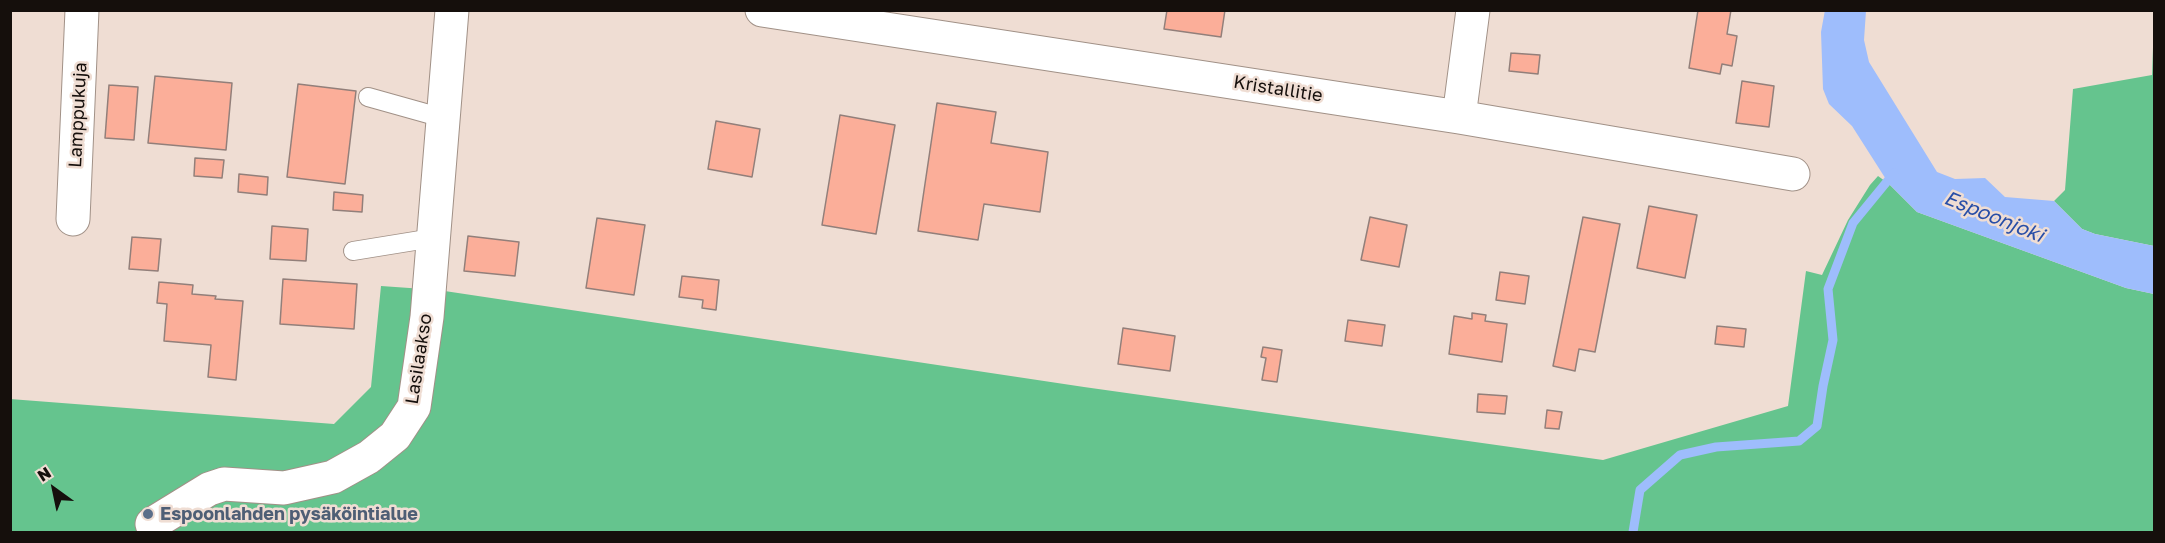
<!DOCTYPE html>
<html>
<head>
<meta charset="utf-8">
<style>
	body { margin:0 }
	#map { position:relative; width:2165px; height:543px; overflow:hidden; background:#efddd3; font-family:"Golos Text",sans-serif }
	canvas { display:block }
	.frame { position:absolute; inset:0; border:12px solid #150f0c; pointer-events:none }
	.north { position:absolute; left:24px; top:459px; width:60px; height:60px; -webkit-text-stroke:4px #efddd3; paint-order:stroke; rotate:327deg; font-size:16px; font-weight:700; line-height:24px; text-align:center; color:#150f0c }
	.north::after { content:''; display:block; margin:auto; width:21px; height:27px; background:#150f0c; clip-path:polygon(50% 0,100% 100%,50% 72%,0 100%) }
</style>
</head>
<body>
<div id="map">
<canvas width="2165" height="543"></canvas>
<div class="frame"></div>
<div class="north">N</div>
</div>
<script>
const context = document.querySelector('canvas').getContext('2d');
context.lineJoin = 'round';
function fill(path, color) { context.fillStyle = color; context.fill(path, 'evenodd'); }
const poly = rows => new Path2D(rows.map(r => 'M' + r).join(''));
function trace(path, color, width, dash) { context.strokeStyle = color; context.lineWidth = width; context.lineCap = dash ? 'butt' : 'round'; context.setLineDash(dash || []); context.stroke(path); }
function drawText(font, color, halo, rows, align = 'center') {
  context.font = font + ' "Golos Text",sans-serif'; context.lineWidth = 5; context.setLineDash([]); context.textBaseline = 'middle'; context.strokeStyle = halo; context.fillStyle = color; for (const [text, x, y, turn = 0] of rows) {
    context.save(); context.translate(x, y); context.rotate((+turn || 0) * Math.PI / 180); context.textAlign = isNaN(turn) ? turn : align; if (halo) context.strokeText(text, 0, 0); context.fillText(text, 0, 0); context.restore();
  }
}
const forest = poly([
	[2154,20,2154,246,2095,234,2082,229,2054,201,2065,190,2073,89,2152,75],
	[1878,176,1889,184,1917,212,2126,288,2154,294,2154,532,11,532,10,399,334,424,371,387,381,286,438,290,1084,387,1603,460,1788,406,1806,271,1822,275,1848,220,1870,185]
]);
const water = poly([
	[1825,10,1866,11,1864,40,1869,62,1937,172,1955,179,1985,178,2005,197,2054,201,2082,229,2095,234,2154,246,2154,294,2126,288,1917,212,1889,184,1852,126,1829,104,1823,89,1821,32]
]);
const stream = poly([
	[1633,532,1640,490,1680,455,1716,447,1799,441,1817,426,1823,386,1833,340,1828,289,1853,223,1894,173]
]);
const building = poly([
	[1167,10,1225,10,1221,37,1164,29,1167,10],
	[1698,10,1731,10,1727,34,1737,36,1732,66,1722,64,1720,74,1689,68,1698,10],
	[1511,53,1540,55,1538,74,1509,71,1511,53],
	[155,76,232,83,226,150,148,143,155,76],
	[1742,81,1774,86,1769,127,1736,123,1742,81],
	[298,84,356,91,345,184,287,177,298,84],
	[109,85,138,87,134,140,105,138,109,85],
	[937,103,996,112,991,143,1048,152,1040,212,984,204,978,240,918,231,937,103],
	[840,115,895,125,876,234,822,225,840,115],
	[716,121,760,129,752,177,708,169,716,121],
	[195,158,224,160,222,178,194,176,195,158],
	[239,174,268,177,267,195,238,192,239,174],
	[334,192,363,195,362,212,333,210,334,192],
	[1649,206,1697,215,1685,278,1637,268,1649,206],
	[1370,217,1407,225,1399,267,1361,260,1370,217],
	[1583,217,1620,224,1595,352,1579,349,1575,371,1553,366,1583,217],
	[597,218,645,225,634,295,586,288,597,218],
	[272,226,308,229,306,261,270,259,272,226],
	[468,236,519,242,515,276,464,271,468,236],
	[132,237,161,239,158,271,129,269,132,237],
	[1500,272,1529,276,1525,304,1496,300,1500,272],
	[682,276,719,280,716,310,702,308,703,300,679,297,682,276],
	[283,279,357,284,354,329,280,324,283,279],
	[159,282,193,285,192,294,216,296,215,299,243,301,236,380,208,377,211,345,164,341,167,304,157,303,159,282],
	[1472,313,1486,315,1485,321,1507,324,1502,362,1449,354,1454,316,1472,319,1472,313],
	[1348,320,1385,325,1382,346,1345,341,1348,320],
	[1717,326,1746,329,1744,347,1715,344,1717,326],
	[1123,328,1175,336,1170,371,1118,364,1123,328],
	[1263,347,1282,350,1277,382,1262,380,1266,358,1261,357,1263,347],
	[1478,394,1507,396,1505,414,1477,412,1478,394],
	[1547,410,1562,412,1559,429,1545,428,1547,410]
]);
const lane = poly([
	[368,97,443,118],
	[353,251,433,238]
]);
const street = poly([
	[762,10,1459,117,1793,174],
	[1459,117,1473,10],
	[73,219,82,10],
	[152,524,209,489,224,484,284,488,333,477,369,457,395,436,414,407,427,317,452,10]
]);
const markers = [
	[148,514,6,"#5c6f8a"]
];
const streetNames = [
	["Kristallitie",1278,89,9],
	["Lamppukuja",78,115,-87],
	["Lasilaakso",419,359,-81]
];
const serviceNames = [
	["Espoonlahden pysäköintialue",160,514]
];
const waterNames = [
	["Espoonjoki",1994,217,22]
];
fill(forest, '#65c48e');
fill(water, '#9ebdfc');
trace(stream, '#9ebdfc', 9);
fill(building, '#fbae99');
trace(building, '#927f7a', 1.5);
trace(lane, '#a19187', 20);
trace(street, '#a19187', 35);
trace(lane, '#fff', 18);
trace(street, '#fff', 33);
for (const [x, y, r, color] of markers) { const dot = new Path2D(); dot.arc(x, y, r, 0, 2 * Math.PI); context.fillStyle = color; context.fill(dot); trace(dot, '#efddd3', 2); }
drawText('18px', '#150f0c', '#efddd3', streetNames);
drawText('bold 18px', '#4e5e75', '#efddd3', serviceNames, 'left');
drawText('italic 20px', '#284ea7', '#efddd3', waterNames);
</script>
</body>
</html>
